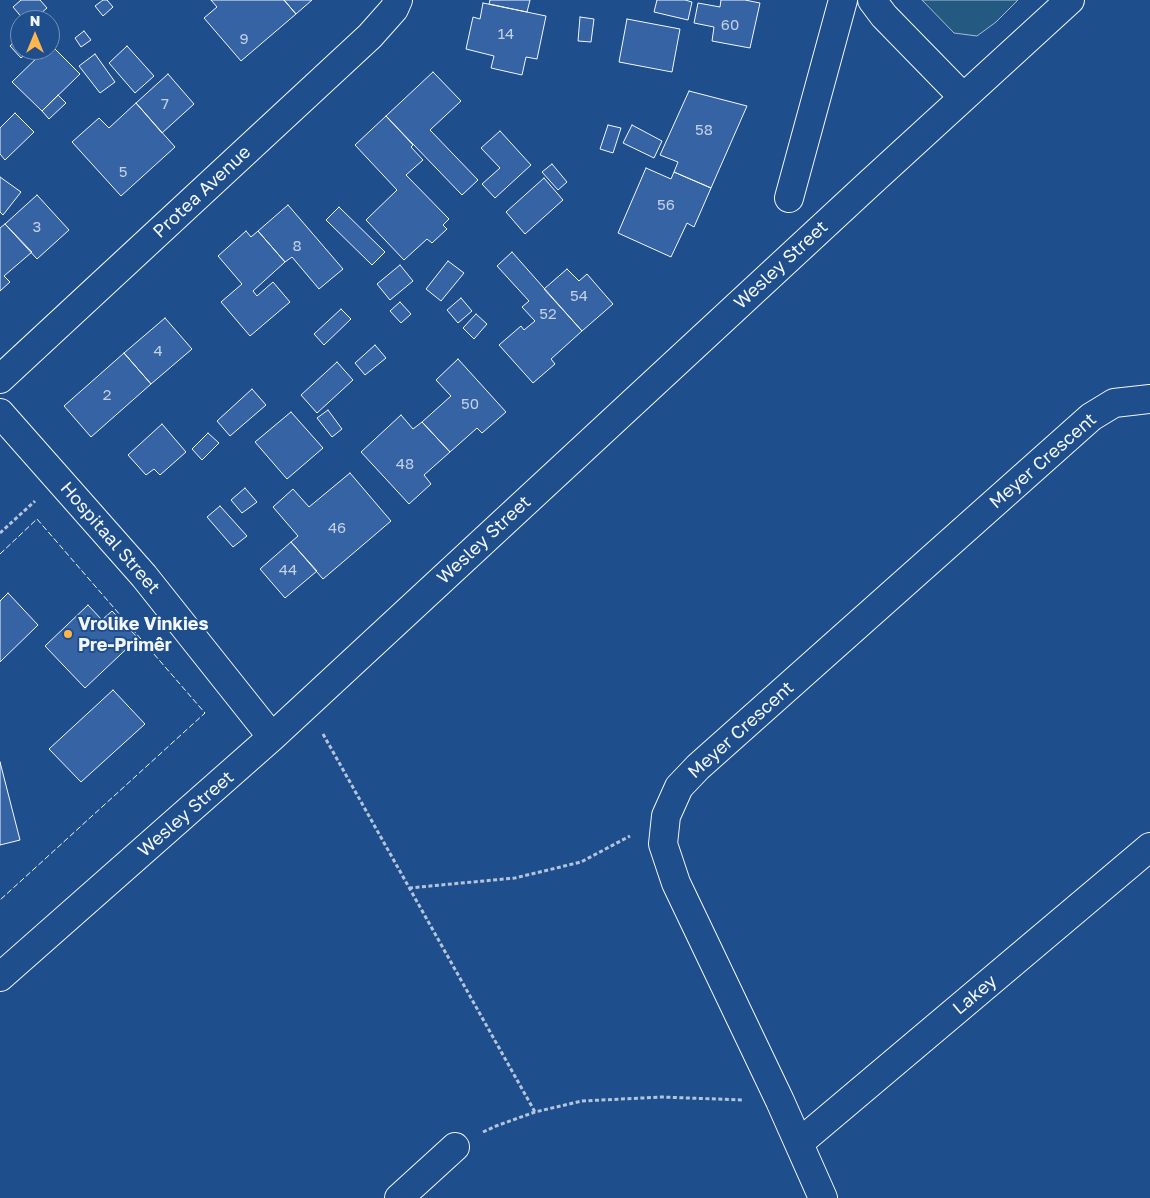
<!DOCTYPE html>
<html>
<head>
<meta charset="utf-8">
<style>
	body { margin:0 }
	#map { position:relative; width:1150px; height:1198px; overflow:hidden; background:#1f4e8c; font-family:"Golos Text",sans-serif }
	canvas { display:block }
	.north { position:absolute; left:10px; top:10px; width:50px; height:50px; box-sizing:border-box; background:#1f4e8c; border:1px solid #7391ba; border-radius:50%; rotate:0deg; font-size:14px; font-weight:700; line-height:20px; text-align:center; color:#f2f6ff }
	.north::after { content:''; display:block; margin:auto; width:18px; height:22px; background:#ffb74d; clip-path:polygon(50% 0,100% 100%,50% 72%,0 100%) }
</style>
</head>
<body>
<div id="map">
<canvas width="1150" height="1198"></canvas>
<div class="north">N</div>
</div>
<script>
const context = document.querySelector('canvas').getContext('2d');
context.lineJoin = 'round';
function fill(path, color) { context.fillStyle = color; context.fill(path, 'evenodd'); }
const poly = rows => new Path2D(rows.map(r => 'M' + r).join(''));
function trace(path, color, width, dash) { context.strokeStyle = color; context.lineWidth = width; context.lineCap = dash ? 'butt' : 'round'; context.setLineDash(dash || []); context.stroke(path); }
function drawText(font, color, halo, rows, align = 'center') {
  context.font = font + ' "Golos Text",sans-serif'; context.lineWidth = 4; context.setLineDash([]); context.textBaseline = 'middle'; context.strokeStyle = halo; context.fillStyle = color; for (const [text, x, y, turn = 0] of rows) {
    context.save(); context.translate(x, y); context.rotate((+turn || 0) * Math.PI / 180); context.textAlign = isNaN(turn) ? turn : align; if (halo) context.strokeText(text, 0, 0); context.fillText(text, 0, 0); context.restore();
  }
}
const green = poly([
	[922,0,1018,0,996,22,977,36,954,33,922,0]
]);
const building = poly([
	[21,0,40,0,47,8,33,20,24,20,13,7,21,0],
	[103,0,107,0,113,7,103,16,95,6,103,0],
	[211,0,284,0,296,14,241,61,204,18,217,7,211,0],
	[284,0,312,0,296,14,284,0],
	[490,0,530,0,527,12,489,4,490,0],
	[657,0,685,0,692,2,688,20,654,12,657,0],
	[721,0,745,0,760,3,750,48,712,41,714,27,694,23,698,3,720,7,721,0],
	[483,3,546,16,537,59,526,57,522,75,491,68,494,56,466,49,473,17,480,19,483,3],
	[580,17,594,19,591,42,578,41,580,17],
	[627,19,680,29,672,72,619,62,627,19],
	[84,31,91,40,81,47,75,38,84,31],
	[20,37,20,50,30,50,21,58,10,46,20,37],
	[50,44,80,74,42,111,12,82,45,50,50,50,50,44],
	[127,46,154,76,135,93,109,63,127,46],
	[95,54,115,82,100,93,79,66,95,54],
	[433,72,461,101,430,130,478,180,462,195,386,116,433,72],
	[168,74,194,104,162,133,136,103,168,74],
	[689,91,747,106,711,188,674,172,678,162,660,155,689,91],
	[58,95,66,103,49,119,42,111,58,95],
	[136,103,175,147,121,196,72,142,99,118,109,128,136,103],
	[15,113,34,132,5,160,0,154,0,128,15,113],
	[386,116,413,145,411,147,423,160,406,175,449,219,443,225,447,229,432,243,427,239,404,260,366,220,397,190,355,145,386,116],
	[608,125,621,128,613,153,600,149,608,125],
	[632,125,662,141,654,158,623,143,632,125],
	[500,131,531,165,495,198,482,184,500,168,481,148,500,131],
	[552,164,567,182,558,190,542,172,552,164],
	[646,168,671,179,674,172,711,188,694,227,687,223,671,257,618,233,646,168],
	[0,177,21,192,3,215,0,212,0,177],
	[544,178,563,200,525,234,506,212,544,178],
	[37,195,69,230,37,259,5,224,37,195],
	[288,205,343,269,319,289,292,257,285,262,258,231,288,205],
	[339,207,385,252,372,265,326,220,339,207],
	[5,224,32,252,4,276,10,282,0,291,0,228,5,224],
	[246,231,251,237,258,231,285,262,253,291,257,296,273,282,290,302,250,336,221,302,242,284,218,256,246,231],
	[512,252,582,331,551,359,555,364,533,383,499,345,521,326,524,330,535,321,522,307,529,301,497,266,512,252],
	[448,261,464,273,441,301,426,289,448,261],
	[400,265,413,281,390,300,377,284,400,265],
	[567,269,579,281,587,274,613,304,582,331,544,289,567,269],
	[461,298,472,311,458,323,447,310,461,298],
	[400,302,411,314,401,323,390,311,400,302],
	[341,309,351,319,324,345,314,334,341,309],
	[476,314,487,324,474,339,463,328,476,314],
	[165,318,192,349,151,384,124,353,165,318],
	[375,345,386,358,365,375,355,363,375,345],
	[124,353,151,384,91,437,64,406,124,353],
	[458,359,506,412,482,433,477,428,450,452,422,422,451,396,436,380,458,359],
	[337,362,353,380,317,413,301,395,337,362],
	[252,389,266,405,230,436,217,421,252,389],
	[328,410,342,429,332,437,317,418,328,410],
	[291,412,323,448,287,479,255,442,291,412],
	[401,415,413,429,422,422,450,452,424,475,431,484,409,504,361,452,401,415],
	[162,424,186,452,160,475,154,469,146,475,128,455,162,424],
	[208,433,219,443,202,460,192,449,208,433],
	[350,473,391,521,323,579,291,542,298,536,273,507,293,489,309,507,350,473],
	[245,488,257,502,242,513,231,500,245,488],
	[220,506,247,536,233,547,207,517,220,506],
	[291,542,317,571,285,598,260,569,291,542],
	[8,593,38,625,0,662,0,601,8,593],
	[88,605,102,620,112,611,138,638,85,688,45,646,88,605],
	[113,690,145,724,81,782,49,749,113,690],
	[0,762,20,840,0,845,0,762]
]);
const path = poly([
	[0,533,35,501],
	[323,734,535,1112],
	[409,888,515,878,581,862,630,836],
	[483,1132,496,1126,535,1112,582,1101,662,1097,742,1100]
]);
const minor = poly([
	[872,0,884,16,963,97],
	[789,198,843,0],
	[0,379,370,36,394,9,398,0],
	[0,413,144,576,272,737],
	[0,977,272,737,870,183,1070,0],
	[799,1143,1150,847],
	[399,1198,455,1147],
	[823,1198,780,1101,676,883,663,844,666,816,679,787,698,767,1091,417,1114,403,1150,399]
]);
const fence = poly([
	[0,554,37,519,205,713,0,900]
]);
const markers = [
	[68,634,5,"#ffb74d"]
];
const numberNames = [
	["60",730,25],
	["14",506,34],
	["9",244,39],
	["7",165,104],
	["58",704,130],
	["5",123,172],
	["56",666,205],
	["3",37,227],
	["8",297,246],
	["54",579,296],
	["52",548,314],
	["4",158,351],
	["2",107,395],
	["50",470,404],
	["48",405,464],
	["46",337,528],
	["44",288,570]
];
const streetNames = [
	["Protea Avenue",202,192,-43],
	["Wesley Street",781,265,-43],
	["Meyer Crescent",1043,461,-41],
	["Hospitaal Street",110,538,49],
	["Wesley Street",484,540,-43],
	["Meyer Crescent",741,730,-42],
	["Wesley Street",186,814,-41],
	["Lakey",975,995,-40]
];
const poiNames = [
	["Vrolike Vinkies",78,624],
	["Pre-Primêr",78,645]
];
fill(green, '#245a82');
trace(green, '#a8bbd7', 1);
fill(building, '#3563a3');
trace(building, '#f2f6ff', 1);
trace(minor, '#f2f6ff', 30);
trace(path, '#b3c4dc', 3, [4, 2.5]);
trace(minor, '#1f4e8c', 28);
trace(fence, '#f2f6ff', 1, [6, 2.5]);
for (const [x, y, r, color] of markers) { const dot = new Path2D(); dot.arc(x, y, r, 0, 2 * Math.PI); context.fillStyle = color; context.fill(dot); trace(dot, '#1f4e8c', 2); }
drawText('15px', '#c3d1e8', null, numberNames);
drawText('18px', '#f2f6ff', '#1f4e8c', streetNames);
drawText('bold 18px', '#f2f6ff', '#1f4e8c', poiNames, 'left');
</script>
</body>
</html>
